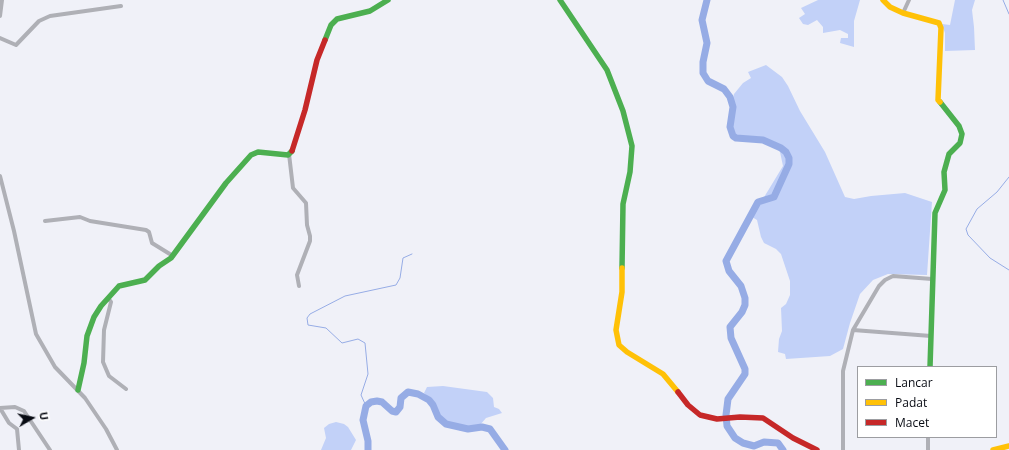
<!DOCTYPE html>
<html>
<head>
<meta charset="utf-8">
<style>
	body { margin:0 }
	#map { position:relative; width:1009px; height:450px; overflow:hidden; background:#f0f1f8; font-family:"Open Sans",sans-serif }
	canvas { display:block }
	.legend { position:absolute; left:857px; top:366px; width:140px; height:72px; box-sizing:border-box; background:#fff; border:1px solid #9c9da1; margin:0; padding:5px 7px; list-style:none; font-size:12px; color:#080b13 }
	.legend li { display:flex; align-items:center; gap:8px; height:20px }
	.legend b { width:20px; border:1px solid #9c9da1 }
	.north { position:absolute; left:12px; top:398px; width:40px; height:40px; -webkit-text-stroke:3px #fff; paint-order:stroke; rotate:81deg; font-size:11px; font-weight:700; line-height:16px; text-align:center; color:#080b13 }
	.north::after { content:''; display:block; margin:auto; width:14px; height:18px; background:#080b13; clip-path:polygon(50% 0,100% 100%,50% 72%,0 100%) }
</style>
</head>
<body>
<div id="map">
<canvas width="1009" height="450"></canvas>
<ul class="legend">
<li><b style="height:5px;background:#4caf50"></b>Lancar</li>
<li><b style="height:5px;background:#ffc107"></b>Padat</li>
<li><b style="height:5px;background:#c62828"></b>Macet</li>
</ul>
<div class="north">U</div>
</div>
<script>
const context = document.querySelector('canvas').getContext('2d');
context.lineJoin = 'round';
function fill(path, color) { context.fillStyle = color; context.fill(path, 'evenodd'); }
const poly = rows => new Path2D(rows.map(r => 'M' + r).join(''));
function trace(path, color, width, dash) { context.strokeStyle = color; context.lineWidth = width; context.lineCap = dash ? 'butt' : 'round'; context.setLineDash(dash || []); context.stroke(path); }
const forest = poly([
	[818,0,860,0,854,21,854,47,840,43,841,38,848,38,848,34,840,30,823,33,823,27,817,20,808,25,803,24,799,18,805,14,801,8],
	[955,0,975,0,972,10,974,27,975,50,945,51,945,33,942,24,950,25],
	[766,65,782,77,788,86,800,111,825,152,845,197,854,199,871,196,905,193,932,202,927,275,888,274,873,280,860,294,850,323,843,349,830,356,786,359,785,354,778,352,779,339,782,331,781,308,786,304,790,295,790,281,781,254,776,249,764,243,761,237,757,220,752,217,783,166,780,152,769,140,756,136,741,139,731,133,728,120,734,94,743,83,751,78,748,72],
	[443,386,487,392,493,398,494,407,499,409,502,413,486,418,480,425,470,430,461,431,452,427,441,419,434,402,424,393,427,387],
	[336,422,344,424,348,427,356,440,351,450,321,450,326,438,324,428,329,424]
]);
const stream = poly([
	[1003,0,1009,14],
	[1009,177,997,192,977,209,966,229,968,235,990,258,1009,270],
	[366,406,361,395,368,374,365,343,358,339,342,343,326,328,308,325,307,318,310,314,345,296,396,285,400,278,403,258,412,254]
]);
const river = poly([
	[707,0,702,20,707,43,703,62,703,73,708,81,724,89,730,97,733,107,730,127,733,136,736,138,763,140,781,148,786,152,789,158,789,164,774,197,758,202,726,261,729,271,741,286,745,298,745,305,742,312,730,327,731,338,745,369,745,374,728,399,726,415,727,426,735,438,743,443,754,446,764,442,778,443,783,450],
	[368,450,368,441,363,420,366,406,371,402,377,401,382,402,392,411,396,412,400,407,401,398,408,392,418,394,429,400,433,405,438,417,446,424,468,429,482,427,490,429,505,450]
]);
const street = poly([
	[903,13,909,0],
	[0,16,2,0],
	[0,38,16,45,39,21,50,16,121,6],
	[289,154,293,188,306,203,307,225,310,236,310,241,297,275,299,286],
	[0,176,14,231,36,334,55,367,85,398,106,429,117,450],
	[45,221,80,217,90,221,146,230,149,232,152,243,173,256],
	[108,298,111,302,104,330,103,362,109,376,126,389],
	[853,330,931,336],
	[0,408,15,407,24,411,50,450],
	[0,408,9,423,17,429,19,450],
	[843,450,843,371,853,330,879,286,885,280,893,276,932,279],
	[928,450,928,437]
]);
const fast = poly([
	[560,0,607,70,623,111,632,146,630,172,623,204,622,268],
	[325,40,331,25,337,19,370,11,388,0],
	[930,367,935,213,945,190,944,172,949,154,960,143,962,134,959,126,940,102],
	[78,390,84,363,87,336,94,317,101,306,119,286,145,280,159,266,171,258,226,183,251,155,258,152,288,155,292,151]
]);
const slow = poly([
	[883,0,890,7,903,13,939,23,941,28,938,100,940,102],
	[622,268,622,292,616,330,619,345,627,352,663,374,678,392],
	[993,450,1009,446]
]);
const jam = poly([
	[292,151,305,110,317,60,325,40],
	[678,392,688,405,700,415,717,419,740,417,763,418,793,438,817,450]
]);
fill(forest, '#c2d1f8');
trace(stream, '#96ace5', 1);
trace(river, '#96ace5', 7);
trace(street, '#afb0b6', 4);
trace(fast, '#4caf50', 5.5);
trace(slow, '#ffc107', 5.5);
trace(jam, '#c62828', 5.5);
</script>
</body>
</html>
